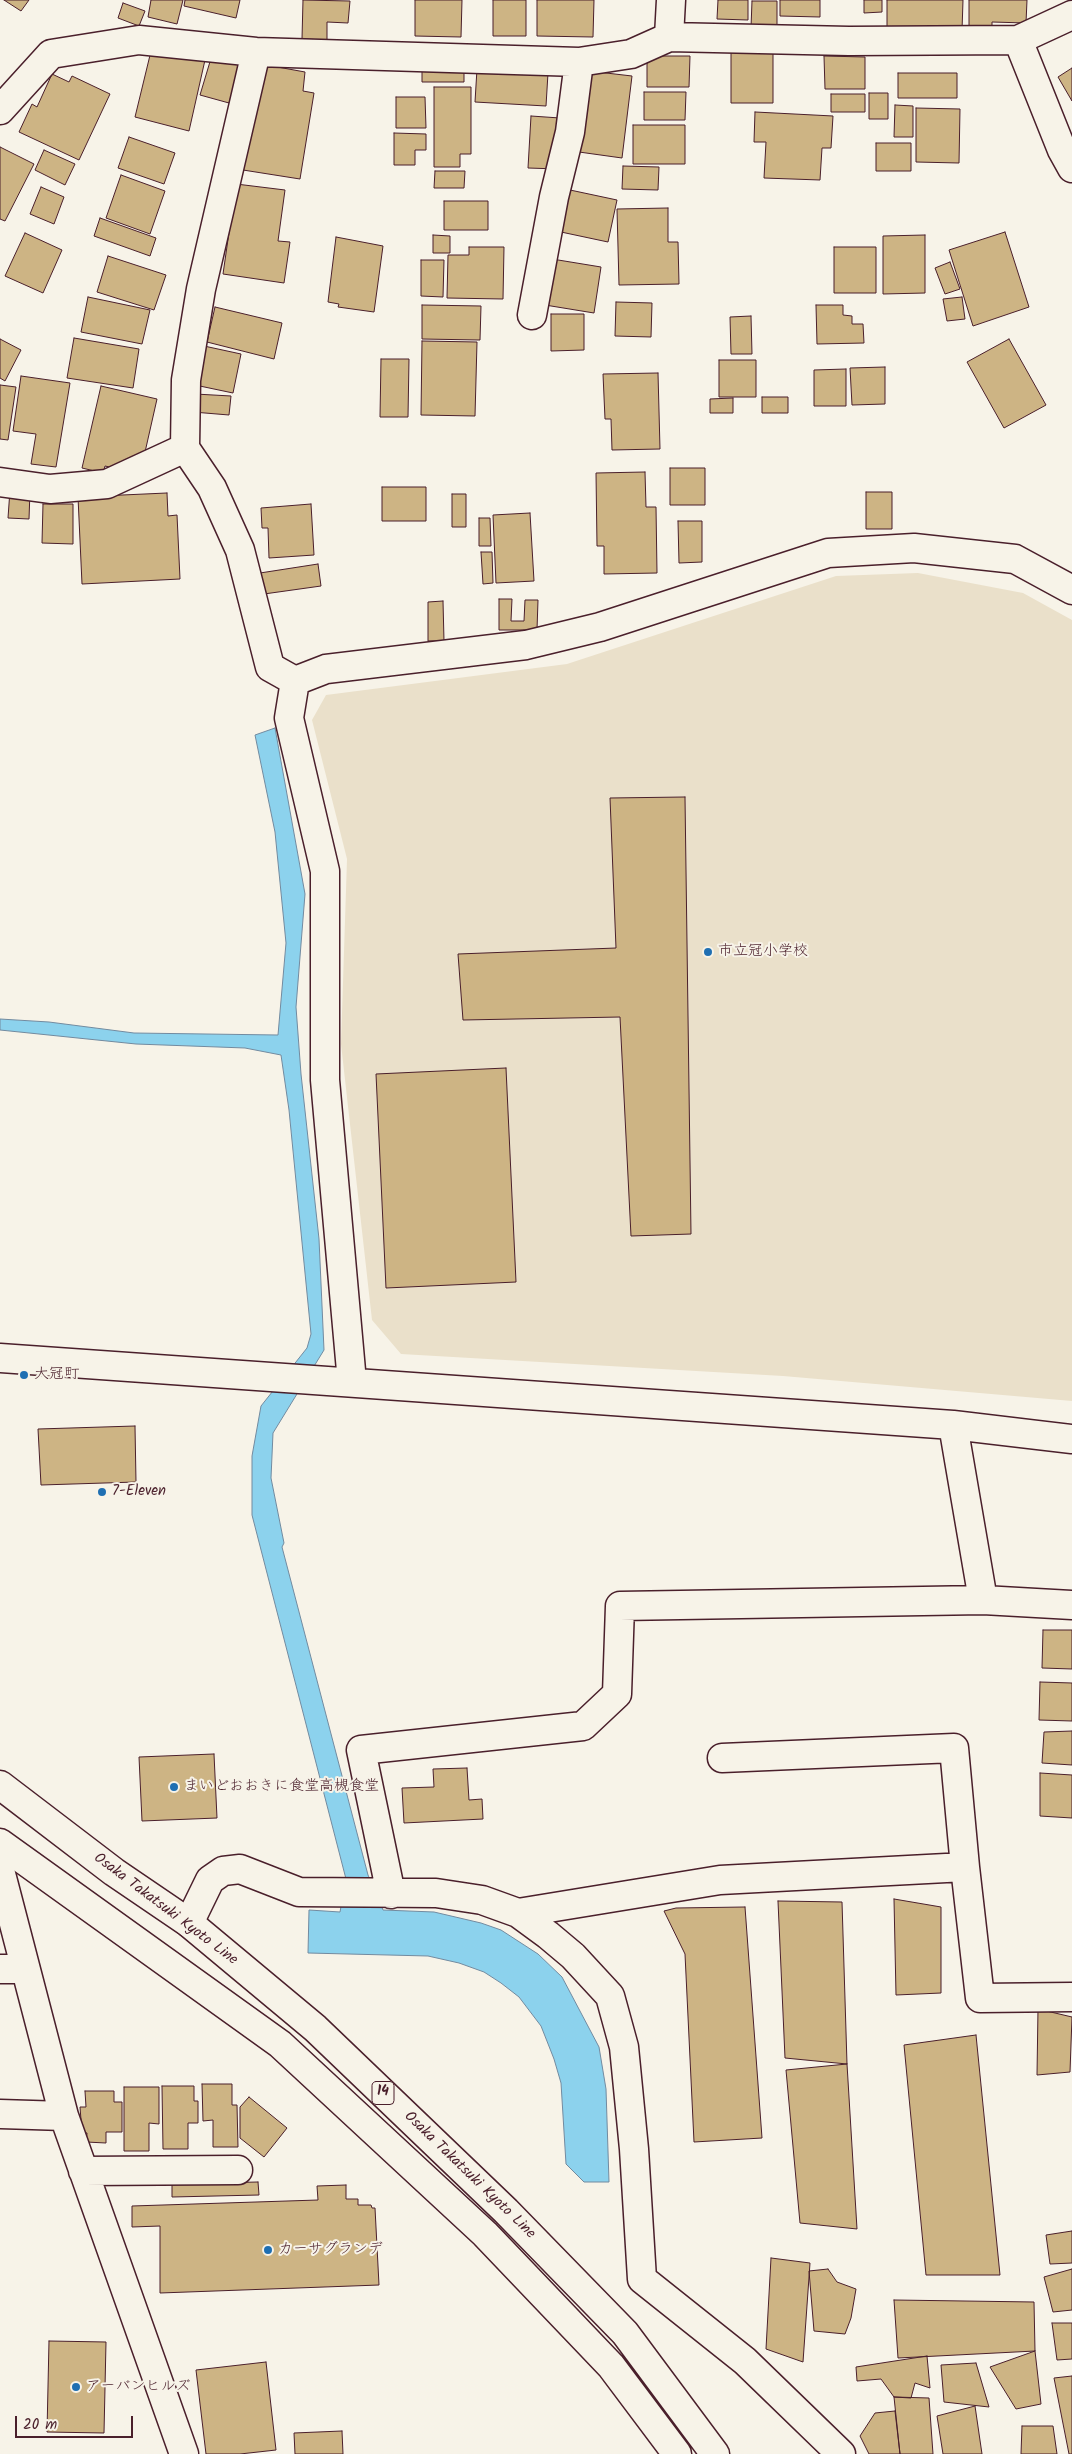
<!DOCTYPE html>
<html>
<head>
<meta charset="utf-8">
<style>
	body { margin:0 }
	#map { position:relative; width:1072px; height:2454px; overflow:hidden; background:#f7f3e8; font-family:Kalam,sans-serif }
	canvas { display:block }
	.scale { position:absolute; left:15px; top:2416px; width:118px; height:22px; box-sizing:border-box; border:2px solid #4a1f2b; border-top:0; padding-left:6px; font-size:15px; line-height:18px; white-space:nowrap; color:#4a1f2b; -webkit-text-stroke:4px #f7f3e8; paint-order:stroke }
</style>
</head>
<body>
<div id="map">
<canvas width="1072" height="2454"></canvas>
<div class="scale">20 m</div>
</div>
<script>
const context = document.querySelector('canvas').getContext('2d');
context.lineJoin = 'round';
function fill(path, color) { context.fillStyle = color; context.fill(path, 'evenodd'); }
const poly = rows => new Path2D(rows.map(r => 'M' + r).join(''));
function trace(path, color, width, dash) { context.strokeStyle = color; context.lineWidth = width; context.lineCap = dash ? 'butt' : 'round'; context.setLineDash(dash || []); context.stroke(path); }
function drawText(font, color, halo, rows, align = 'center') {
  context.font = font + ' Kalam,"Klee One",sans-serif'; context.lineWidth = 4; context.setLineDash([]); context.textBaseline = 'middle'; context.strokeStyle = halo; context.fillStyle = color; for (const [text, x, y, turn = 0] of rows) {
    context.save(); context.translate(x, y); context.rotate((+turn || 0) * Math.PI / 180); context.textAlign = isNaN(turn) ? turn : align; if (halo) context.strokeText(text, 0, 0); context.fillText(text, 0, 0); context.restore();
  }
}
const built = poly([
	[918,573,1023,593,1072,620,1072,1401,783,1376,401,1354,372,1320,341,1044,347,859,312,720,326,695,567,664,836,576]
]);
const water = poly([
	[275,728,305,894,296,1007,301,1074,319,1239,324,1350,273,1433,271,1478,284,1543,282,1547,368,1875,383,1910,434,1912,481,1923,501,1930,538,1954,562,1977,599,2047,606,2089,609,2182,584,2182,566,2164,561,2083,554,2059,541,2026,519,1997,501,1983,484,1972,459,1963,428,1956,308,1953,309,1910,340,1912,346,1879,252,1515,252,1456,261,1406,307,1348,311,1334,289,1110,281,1055,245,1048,136,1044,0,1030,0,1019,49,1022,134,1033,278,1035,286,943,275,832,255,735,275,728]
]);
const building = poly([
	[4,0,29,0,21,11,4,0],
	[151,0,183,0,177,24,148,17,151,0],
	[185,0,240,0,236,18,184,6,185,0],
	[303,0,350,1,348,23,327,22,327,40,302,39,303,0],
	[415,0,462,0,461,37,415,36,415,0],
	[493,0,526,0,526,36,493,36,493,0],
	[537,0,594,0,593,37,537,36,537,0],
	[718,0,748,0,748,20,717,19,718,0],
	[780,0,820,0,820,17,780,16,780,0],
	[864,0,882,0,882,12,864,13,864,0],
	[887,0,963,0,962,31,887,30,887,0],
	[969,0,1027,0,1026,23,992,22,992,29,969,28,969,0],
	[752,1,777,1,777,28,751,28,752,1],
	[123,3,145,11,139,26,118,18,123,3],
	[152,47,205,60,189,131,135,117,152,47],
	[731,47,773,47,773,103,731,103,731,47],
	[212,55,241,63,229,103,200,95,212,55],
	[647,56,690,56,689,87,647,87,647,56],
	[824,56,865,57,865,89,825,89,824,56],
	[261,64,305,72,303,91,314,93,300,179,243,170,261,64],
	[422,64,464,64,464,82,422,82,422,64],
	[1072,68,1072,101,1058,77,1072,68],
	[477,69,548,73,546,106,475,102,477,69],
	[589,71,632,76,622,158,579,152,589,71],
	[898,73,957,73,957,98,898,98,898,73],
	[52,74,69,82,72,76,110,94,79,160,19,132,32,104,37,107,52,74],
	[434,87,471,87,471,154,460,154,460,167,434,167,434,87],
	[644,92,686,92,685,120,644,120,644,92],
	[869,93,888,93,888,119,869,119,869,93],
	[831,94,865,94,865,112,831,112,831,94],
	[396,97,425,97,426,128,396,128,396,97],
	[895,105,913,106,913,137,894,137,895,105],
	[916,108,960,109,959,163,916,162,916,108],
	[755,112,833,116,831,148,822,148,820,180,764,178,766,142,754,142,755,112],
	[531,116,560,118,558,169,528,168,531,116],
	[633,125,685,125,685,164,633,164,633,125],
	[394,133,426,134,426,150,415,150,415,165,394,165,394,133],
	[129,137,175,153,164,184,118,168,129,137],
	[876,143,911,143,911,171,876,171,876,143],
	[0,147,34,164,5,221,0,219,0,147],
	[44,150,75,164,65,185,35,170,44,150],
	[623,166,659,167,658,190,622,189,623,166],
	[435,171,465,171,464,188,434,188,435,171],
	[121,175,165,191,150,234,106,218,121,175],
	[236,184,285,190,278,241,290,242,284,283,223,274,236,184],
	[41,187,64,197,54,224,30,214,41,187],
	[570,190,617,200,608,242,561,232,570,190],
	[444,201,488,201,488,230,444,230,444,201],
	[668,208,668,242,678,242,679,284,619,285,617,209,668,208],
	[100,218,156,238,150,256,94,236,100,218],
	[1005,232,1029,307,973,326,949,250,1005,232],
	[25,233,62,250,43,293,5,276,25,233],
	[433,235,450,236,450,253,433,253,433,235],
	[925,235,925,293,883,294,883,236,925,235],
	[336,237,383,246,374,312,338,307,339,304,328,302,336,237],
	[469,247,504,247,503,299,447,298,448,255,469,255,469,247],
	[834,247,876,247,876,293,834,293,834,247],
	[108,256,166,275,154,310,97,292,108,256],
	[552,259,601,267,594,313,545,305,552,259],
	[421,260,444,260,443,297,421,296,421,260],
	[950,262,960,289,945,294,935,268,950,262],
	[88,297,150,310,142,344,81,332,88,297],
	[962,297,965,319,947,321,943,299,962,297],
	[616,302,652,303,651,337,615,336,616,302],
	[422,305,481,306,480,340,422,339,422,305],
	[816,305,843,305,843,315,852,316,852,324,863,324,864,343,817,344,816,305],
	[215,307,282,323,274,359,207,342,215,307],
	[551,314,584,314,584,350,551,351,551,314],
	[751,316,752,354,731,354,730,317,751,316],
	[74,338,139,349,133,388,67,378,74,338],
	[0,339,21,350,5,381,0,378,0,339],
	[1009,339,1046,405,1004,428,967,362,1009,339],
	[422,341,477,342,475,416,421,415,422,341],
	[204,346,241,354,233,393,195,385,204,346],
	[381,359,409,359,408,417,380,417,381,359],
	[719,360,756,360,756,397,719,397,719,360],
	[885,367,885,404,852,405,850,368,885,367],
	[846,369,846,406,814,406,814,370,846,369],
	[658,373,660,449,612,450,611,419,605,419,603,374,658,373],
	[21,376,70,383,56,467,31,464,36,434,13,431,21,376],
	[0,385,16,387,8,440,0,439,0,385],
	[101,386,157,399,143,461,130,458,127,471,105,466,103,473,82,468,101,386],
	[195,394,231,396,229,415,193,412,195,394],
	[762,397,788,397,788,413,762,413,762,397],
	[733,398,733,413,710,413,710,399,733,398],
	[670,468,705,468,705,505,670,505,670,468],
	[645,472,646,507,656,507,657,573,604,574,604,546,597,546,596,473,645,472],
	[382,487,426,487,426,521,382,521,382,487],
	[10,490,30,491,29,519,8,518,10,490],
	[866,492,892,492,892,529,866,529,866,492],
	[167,493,168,516,177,515,180,579,82,584,78,497,167,493],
	[452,494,466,494,466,527,452,527,452,494],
	[43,504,73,504,73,544,42,543,43,504],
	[311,504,314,555,269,558,268,528,262,528,261,508,311,504],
	[530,513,534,581,496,583,493,515,530,513],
	[479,518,490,518,491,546,479,546,479,518],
	[678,521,702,521,702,562,679,563,678,521],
	[481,552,492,552,493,583,483,584,481,552],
	[318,564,321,586,264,594,260,573,318,564],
	[499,599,512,599,511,621,524,621,525,600,538,600,537,630,499,630,499,599],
	[443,601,444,641,428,641,428,602,443,601],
	[685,797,691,1234,631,1236,620,1017,463,1020,458,954,616,948,610,798,685,797],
	[506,1068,516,1282,386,1288,376,1074,506,1068],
	[135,1426,136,1482,41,1485,38,1429,135,1426],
	[1043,1630,1072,1630,1072,1669,1042,1668,1043,1630],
	[1040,1682,1072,1683,1072,1721,1039,1720,1040,1682],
	[1072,1731,1072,1765,1042,1763,1044,1732,1072,1731],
	[214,1754,217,1818,142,1821,139,1757,214,1754],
	[467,1768,469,1800,482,1799,483,1819,404,1823,402,1788,434,1787,433,1769,467,1768],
	[1040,1773,1072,1775,1072,1818,1040,1816,1040,1773],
	[894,1899,941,1907,941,1993,896,1995,894,1899],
	[778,1901,842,1902,847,2064,785,2058,778,1901],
	[745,1907,762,2138,694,2142,685,1954,664,1911,676,1908,745,1907],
	[1038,2009,1072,2017,1070,2072,1037,2075,1038,2009],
	[976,2035,1000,2275,926,2275,904,2045,976,2035],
	[847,2064,857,2229,800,2223,786,2070,847,2064],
	[202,2084,232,2084,232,2105,237,2105,238,2147,213,2147,213,2120,203,2121,202,2084],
	[162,2086,194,2086,194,2101,198,2101,198,2123,188,2123,188,2149,163,2149,162,2086],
	[124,2087,159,2087,159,2124,149,2123,149,2151,124,2151,124,2087],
	[85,2091,114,2091,114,2102,122,2102,122,2132,106,2132,106,2143,86,2142,87,2133,82,2133,80,2107,86,2107,85,2091],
	[249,2097,287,2128,264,2157,240,2138,240,2107,249,2097],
	[258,2182,259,2195,172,2197,172,2184,258,2182],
	[346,2185,346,2199,358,2199,358,2205,371,2205,372,2208,375,2208,379,2285,160,2293,160,2226,132,2227,132,2206,318,2200,317,2186,346,2185],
	[1072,2231,1072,2263,1050,2264,1046,2235,1072,2231],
	[771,2258,810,2263,803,2362,766,2349,771,2258],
	[828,2269,837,2282,856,2289,851,2318,845,2334,814,2331,809,2271,828,2269],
	[1072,2269,1072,2310,1053,2312,1044,2277,1072,2269],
	[894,2300,1034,2302,1035,2351,898,2358,894,2300],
	[1052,2323,1072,2323,1072,2359,1057,2360,1052,2323],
	[49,2341,106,2342,104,2433,47,2432,49,2341],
	[1035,2351,1041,2404,1016,2409,990,2367,1035,2351],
	[927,2356,930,2388,915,2383,911,2398,894,2397,881,2379,857,2381,856,2367,927,2356],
	[266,2362,276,2450,240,2454,206,2454,196,2370,266,2362],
	[976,2363,989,2407,944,2402,941,2365,976,2363],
	[1072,2376,1072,2454,1069,2454,1054,2378,1072,2376],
	[894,2397,929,2398,933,2454,900,2454,894,2397],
	[975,2406,982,2454,943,2454,937,2416,975,2406],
	[895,2411,900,2454,869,2454,860,2436,875,2413,895,2411],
	[1022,2426,1053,2426,1057,2454,1021,2454,1022,2426],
	[342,2431,343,2454,295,2454,294,2433,342,2431]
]);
const minor = poly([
	[669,37,671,0],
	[1018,40,1062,150,1072,168],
	[256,52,201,289,186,380,185,448,212,488,240,550,270,667,295,681],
	[0,110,51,54,139,40,256,52,579,62,631,54,669,37,849,41,1018,40,1072,15],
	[532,315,554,197,570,132,579,62],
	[0,482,50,489,107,484,185,448],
	[295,681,326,669,526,645,600,627,828,553,914,548,1015,559,1072,590],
	[295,681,289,718,325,871,325,1080,352,1382],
	[0,1358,953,1425,1072,1439],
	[983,1600,1072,1605],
	[722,1758,954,1748,965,1867],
	[0,1870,64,2116,184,2454],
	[391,1894,361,1750,583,1726,617,1694,620,1606,983,1600,953,1425],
	[518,1913,720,1880,965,1867,980,1998,1072,1997],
	[189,1923,210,1880,223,1871,240,1869,299,1892,436,1893,482,1900,518,1913,548,1935,573,1956,610,1996,624,2047,634,2149,642,2279,745,2361,841,2454],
	[0,1969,25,1969],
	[0,2114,64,2116],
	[83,2171,238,2170]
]);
const major = poly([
	[0,1785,114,1872,189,1923,315,2028,506,2211,625,2333,715,2454],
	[0,1843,280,2044,485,2234,611,2366,677,2454]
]);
const markers = [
	[708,952,5,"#1f6fb2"],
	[24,1375,5,"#1f6fb2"],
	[102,1492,5,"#1f6fb2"],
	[174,1787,5,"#1f6fb2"],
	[268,2250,5,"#1f6fb2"],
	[76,2387,5,"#1f6fb2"]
];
const shields = [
	[383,2093,22]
];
const shieldNames = [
	["14",383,2093]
];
const poiNames = [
	["市立冠小学校",718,952],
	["大冠町",34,1375],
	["7-Eleven",112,1492],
	["まいどおおきに食堂高槻食堂",184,1787],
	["カーサグランデ",278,2250],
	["アーバンヒルズ",86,2387]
];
const streetNames = [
	["Osaka Takatsuki Kyoto Line",165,1910,37],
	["Osaka Takatsuki Kyoto Line",469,2176,44]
];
fill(built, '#eae0ca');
fill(water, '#8cd2ed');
trace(water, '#728a9f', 1);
fill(building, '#cdb484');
trace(building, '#4a1f2b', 1);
trace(minor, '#4a1f2b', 31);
trace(major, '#4a1f2b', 31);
trace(minor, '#f7f3e8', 28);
trace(major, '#f7f3e8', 28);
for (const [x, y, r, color] of markers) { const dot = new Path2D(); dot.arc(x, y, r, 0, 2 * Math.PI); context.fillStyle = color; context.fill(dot); trace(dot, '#f7f3e8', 2); }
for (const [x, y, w] of shields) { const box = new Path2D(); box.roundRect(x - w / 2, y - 11.5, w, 23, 4); context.fillStyle = '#f7f3e8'; context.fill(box); trace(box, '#4a1f2b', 1); }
drawText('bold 14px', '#4a1f2b', null, shieldNames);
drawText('15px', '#4a1f2b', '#f7f3e8', poiNames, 'left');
drawText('15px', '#4a1f2b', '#f7f3e8', streetNames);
</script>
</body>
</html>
